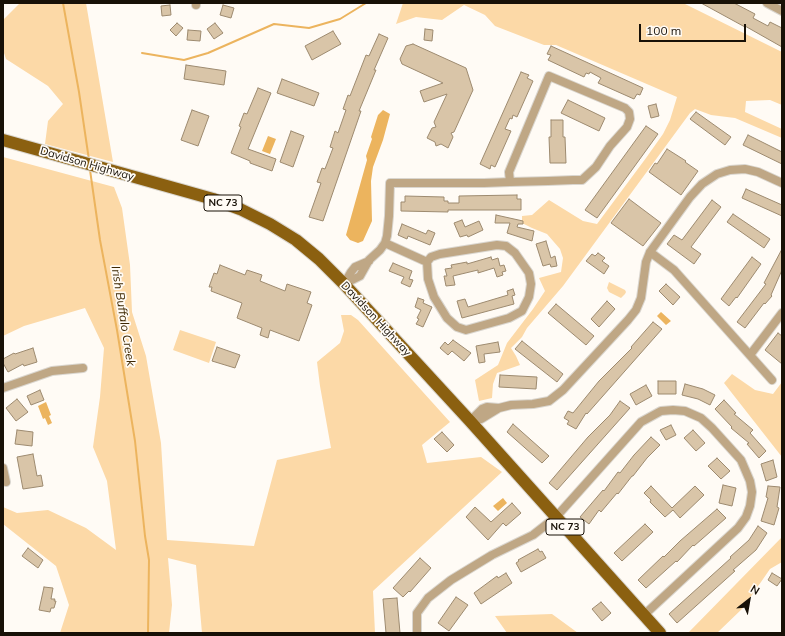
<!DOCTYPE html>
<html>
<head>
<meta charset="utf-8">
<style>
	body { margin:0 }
	#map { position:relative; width:785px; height:636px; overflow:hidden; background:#fffbf5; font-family:Mulish,sans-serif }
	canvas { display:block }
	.frame { position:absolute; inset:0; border:4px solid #181107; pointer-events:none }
	.north { position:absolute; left:729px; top:580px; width:40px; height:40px; -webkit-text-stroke:3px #fffbf5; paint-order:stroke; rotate:31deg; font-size:11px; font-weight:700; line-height:16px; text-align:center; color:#181107 }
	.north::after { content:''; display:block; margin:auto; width:14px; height:18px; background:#181107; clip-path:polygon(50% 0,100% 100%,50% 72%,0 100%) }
	.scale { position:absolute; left:639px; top:24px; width:107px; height:18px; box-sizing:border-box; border:2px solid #181107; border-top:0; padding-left:5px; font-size:12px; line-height:14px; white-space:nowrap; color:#181107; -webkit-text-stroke:3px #fffbf5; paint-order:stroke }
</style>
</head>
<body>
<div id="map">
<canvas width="785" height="636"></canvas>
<div class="frame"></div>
<div class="north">N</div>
<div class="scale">100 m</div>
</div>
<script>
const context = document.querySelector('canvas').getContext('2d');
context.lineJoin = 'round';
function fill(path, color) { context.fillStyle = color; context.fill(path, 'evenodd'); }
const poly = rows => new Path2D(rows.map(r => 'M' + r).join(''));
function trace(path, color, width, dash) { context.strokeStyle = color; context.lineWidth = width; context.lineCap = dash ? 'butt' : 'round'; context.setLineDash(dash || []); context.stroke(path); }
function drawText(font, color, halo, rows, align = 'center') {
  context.font = font + ' Mulish,sans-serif'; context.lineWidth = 3.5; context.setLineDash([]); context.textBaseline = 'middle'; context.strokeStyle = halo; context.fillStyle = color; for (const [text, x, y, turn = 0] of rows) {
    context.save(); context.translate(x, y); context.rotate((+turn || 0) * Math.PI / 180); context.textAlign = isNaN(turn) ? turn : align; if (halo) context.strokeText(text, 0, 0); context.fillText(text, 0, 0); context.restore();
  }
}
const green = poly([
	[20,3,86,3,113,162,45,144,48,121,63,104,48,86,6,59,3,50,3,24,4,19],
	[403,3,683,3,782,52,782,105,770,100,746,101,745,112,782,129,782,138,735,118,711,115,695,109,690,113,563,286,527,328,522,337,511,348,516,356,520,365,497,373,493,384,492,398,479,401,475,380,498,365,507,343,533,309,545,291,539,278,561,272,563,258,560,249,547,234,532,228,522,223,522,216,532,215,549,200,583,221,597,224,646,158,663,134,670,120,677,97,556,45,544,45,495,26,485,15,464,5,442,20,416,17,396,24],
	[3,157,114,187,122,208,130,265,132,312,146,356,161,443,167,540,254,546,277,460,331,448,320,386,317,362,340,343,344,331,341,315,351,315,358,320,450,422,422,445,427,463,481,457,502,472,373,591,375,633,202,633,196,565,168,558,172,605,169,633,60,633,69,605,56,566,3,524,3,507,17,513,48,510,86,528,116,550,107,481,93,447,100,397,104,348,85,308,24,326,3,336],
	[609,282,625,290,626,292,625,294,621,298,609,292,607,288],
	[180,330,216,342,209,363,173,350],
	[732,374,755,390,773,394,782,382,782,457,724,383],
	[782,537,782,562,770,569,743,608,717,633,688,633],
	[552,614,578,633,507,633,495,616]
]);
const water = poly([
	[383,110,390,114,383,140,373,167,371,181,372,221,363,241,358,243,350,240,346,235,367,160,366,156,372,139,371,137,378,115],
	[268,136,276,139,270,154,262,151],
	[661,312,671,321,666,325,657,316],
	[46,402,51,415,49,416,52,423,48,425,45,418,43,419,38,406],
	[503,498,507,503,498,511,493,506]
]);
const stream = poly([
	[63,3,79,92,89,160],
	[142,53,184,60,208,53,274,24,309,28,340,19,366,3],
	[90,170,100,240,117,330,135,441,145,536,149,560,148,633]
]);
const building = poly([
	[701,3,734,3,755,14,753,18,768,26,770,22,782,28,782,47,745,26,745,27,701,3],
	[170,5,171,15,162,16,161,6,170,5],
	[223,5,234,8,231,18,220,15,223,5],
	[177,23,183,28,176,36,170,30,177,23],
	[215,23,223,33,214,39,207,29,215,23],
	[425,29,433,30,432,41,424,40,425,29],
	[188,30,201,31,200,41,187,40,188,30],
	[333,31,341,44,312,60,305,46,333,31],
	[379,34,388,38,374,70,376,70,359,111,361,111,323,221,309,217,321,183,317,182,322,168,325,169,333,148,330,147,335,131,338,133,346,110,343,109,348,95,350,96,366,55,369,56,379,34],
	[413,44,466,68,473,90,454,132,451,133,453,137,448,148,441,144,436,146,435,142,427,138,432,128,436,127,434,122,447,94,424,102,420,91,443,83,402,64,400,59,406,46,413,44],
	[551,46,643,88,640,95,637,94,634,99,598,83,601,78,590,72,589,74,586,73,584,77,548,60,551,55,547,54,551,46],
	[186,65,226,71,224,85,184,79,186,65],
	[521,72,529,75,527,78,533,81,517,117,513,115,512,119,510,118,505,129,511,131,495,167,491,165,490,169,480,164,521,72],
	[282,79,319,93,314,106,277,93,282,79],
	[258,88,271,93,248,149,276,159,272,171,250,163,250,161,231,153,241,127,239,126,244,113,247,114,258,88],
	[568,100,605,118,599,131,561,113,568,100],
	[656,104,659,116,651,118,648,106,656,104],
	[192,110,209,116,198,146,181,140,192,110],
	[696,112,731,137,725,145,690,119,696,112],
	[551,120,563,120,563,137,565,137,566,163,550,163,549,137,551,137,551,120],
	[646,126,658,134,597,218,585,210,646,126],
	[291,131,304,136,293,167,280,162,291,131],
	[748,135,782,152,782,164,743,145,748,135],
	[667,149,686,161,685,162,698,171,681,195,649,172,655,163,657,164,667,149],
	[746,189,782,205,782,216,742,198,746,189],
	[517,195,517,199,521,199,521,210,448,210,448,212,401,211,401,202,405,202,405,196,444,197,444,201,448,201,448,203,459,203,459,196,517,195],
	[629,199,661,223,643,246,611,223,629,199],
	[712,200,721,207,691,247,701,254,694,264,667,244,674,235,682,240,712,200],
	[733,214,770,239,764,248,727,222,733,214],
	[496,215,523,221,523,224,518,224,517,227,534,231,532,241,507,233,510,223,495,223,496,215],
	[462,220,465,227,479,221,483,230,468,237,467,235,460,237,454,223,462,220],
	[402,224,426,234,428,230,435,233,430,245,408,236,407,239,398,235,402,224],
	[546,241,551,258,555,256,557,266,551,267,550,264,543,266,536,244,546,241],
	[782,249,782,270,771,295,772,296,765,304,764,303,745,328,737,322,766,284,764,283,782,249],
	[598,253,605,258,602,261,609,266,604,274,586,261,592,254,595,256,598,253],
	[491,257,492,260,498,258,500,266,504,265,506,271,502,272,503,275,497,277,494,268,478,273,478,270,453,276,455,285,446,286,444,276,447,276,445,269,452,268,451,265,467,262,467,264,491,257],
	[752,257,761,264,737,298,736,297,729,306,721,299,752,257],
	[393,263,412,271,409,279,413,280,410,287,401,283,404,277,389,271,393,263],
	[220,265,245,275,247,270,262,275,260,281,285,291,287,284,311,292,307,303,312,305,299,341,270,330,268,338,260,335,262,328,237,318,242,303,211,291,212,287,209,287,214,273,217,274,220,265],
	[666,284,680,297,673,305,659,291,666,284],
	[513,289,515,295,512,296,514,304,462,318,457,301,465,299,468,307,508,295,507,291,513,289],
	[418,298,424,300,423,303,432,307,423,327,416,324,419,319,417,318,421,310,415,307,418,298],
	[607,301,615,309,599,327,591,319,607,301],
	[556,304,594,336,586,345,548,313,556,304],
	[653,322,662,329,587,414,586,413,576,429,567,424,569,421,564,418,568,411,573,413,599,381,632,348,631,347,653,322],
	[778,333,782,336,782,364,765,350,778,333],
	[453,340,471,353,464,361,452,351,448,355,440,348,445,342,448,345,453,340],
	[522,341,563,374,557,382,515,349,522,341],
	[498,342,500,352,484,354,485,362,479,363,476,346,498,342],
	[217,347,240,355,235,368,212,361,217,347],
	[33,348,37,362,24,366,23,364,8,372,3,363,3,359,14,353,15,354,33,348],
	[500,375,537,377,536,389,499,387,500,375],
	[658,381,676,381,676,394,658,394,658,381],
	[685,384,703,389,715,395,710,405,698,399,682,395,685,384],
	[646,385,652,396,636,405,630,394,646,385],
	[40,390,44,400,31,405,27,396,40,390],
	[17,399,28,412,16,421,6,408,17,399],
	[724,400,736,413,734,414,753,430,750,433,766,451,759,458,747,444,749,443,731,428,732,427,715,409,724,400],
	[620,401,630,408,557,490,549,483,588,437,610,415,620,401],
	[513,424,549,456,542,463,507,432,513,424],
	[671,425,676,435,666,440,660,430,671,425],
	[17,430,33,432,32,446,15,444,17,430],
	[693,430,705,443,696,451,684,438,693,430],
	[442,432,454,445,447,452,434,439,442,432],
	[651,437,660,445,647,458,633,476,632,476,618,494,617,493,601,512,599,510,589,524,580,517,603,490,604,491,618,472,620,473,634,455,651,437],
	[33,454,37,476,41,475,43,486,23,489,17,457,33,454],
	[717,458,730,471,721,479,708,466,717,458],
	[773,460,777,477,766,481,761,464,773,460],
	[723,485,736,488,732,506,719,503,723,485],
	[651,486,672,508,695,486,704,495,680,518,673,510,665,517,650,502,651,500,644,493,651,486],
	[768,486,780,487,777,507,779,508,774,525,761,521,768,498,766,497,768,486],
	[512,503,521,513,506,526,503,523,488,540,466,517,475,507,491,522,512,503],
	[717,509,726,518,694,546,693,545,677,562,676,561,646,588,638,580,663,556,664,557,680,541,717,509],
	[645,524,653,532,622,561,614,553,645,524],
	[758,526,767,533,756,550,733,570,735,571,677,623,669,614,731,558,730,557,749,540,758,526],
	[28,548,43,560,38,568,22,556,28,548],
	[538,549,540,552,542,551,546,558,521,572,516,563,519,561,518,560,538,549],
	[420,558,431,568,410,592,409,591,403,597,393,588,420,558],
	[506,573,512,583,481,604,474,593,497,576,498,578,506,573],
	[772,573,782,579,777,586,768,580,772,573],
	[44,587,53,588,51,599,55,599,54,601,56,601,54,608,51,608,50,612,39,610,44,587],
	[456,597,468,605,449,631,438,623,456,597],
	[397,598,400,633,386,633,383,599,397,598],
	[601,602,611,613,602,621,592,609,601,602]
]);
const street = poly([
	[767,3,782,11],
	[196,5,196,3],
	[385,243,427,262],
	[497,245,506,246,515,253,529,273,531,284,529,297,522,311,509,318,466,330,457,327,447,318,434,297,428,279,427,262,431,257,440,254,497,245],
	[650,252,674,270,772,380],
	[344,284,360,276,369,260,380,250,385,243,387,236,389,216,390,183,484,183,510,182,548,181,573,180,582,180,596,167,610,146,627,127,630,119,629,112,625,108,549,76,509,172,510,182],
	[344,284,351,272,355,267,369,261],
	[750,355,782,313],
	[3,388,52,371,83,368],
	[470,421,481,419,499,408,511,405,533,404,549,401,563,390,628,320,636,310,641,298,646,262,650,252,690,197,702,184,717,174,730,170,745,169,758,172,782,183],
	[470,421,482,409,487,407,499,408],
	[3,468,6,482],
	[417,633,417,613,428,598,451,580,492,555,533,535,556,517,641,422,661,411,673,410,685,411,701,418,712,428,741,460,750,481,752,492,750,506,746,517,738,528,644,615]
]);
const primary = poly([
	[3,140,213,199,240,209,270,224,296,240,319,259,344,284,470,421,660,633]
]);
const shields = [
	[223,203,38],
	[565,527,38]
];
const shieldNames = [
	["NC 73",223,203],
	["NC 73",565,527]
];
const streetNames = [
	["Davidson Highway",87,164,16],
	["Davidson Highway",376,319,47]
];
const waterNames = [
	["Irish Buffalo Creek",123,316,81]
];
fill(green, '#fcd9a7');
fill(water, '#ecb45e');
trace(stream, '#ecb45e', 2);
fill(building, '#d9c5a8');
trace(building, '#9d8a6f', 1);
trace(street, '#dad6cf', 10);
trace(primary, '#dad6cf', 14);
trace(street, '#bfa785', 8);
trace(primary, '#8b6010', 12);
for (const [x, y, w] of shields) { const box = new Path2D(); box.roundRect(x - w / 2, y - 8, w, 16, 3); context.fillStyle = '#fffbf5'; context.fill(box); trace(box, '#181107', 1); }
drawText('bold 10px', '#181107', null, shieldNames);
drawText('11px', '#181107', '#fffbf5', streetNames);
drawText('italic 12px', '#3e2802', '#fffbf5', waterNames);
</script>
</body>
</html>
